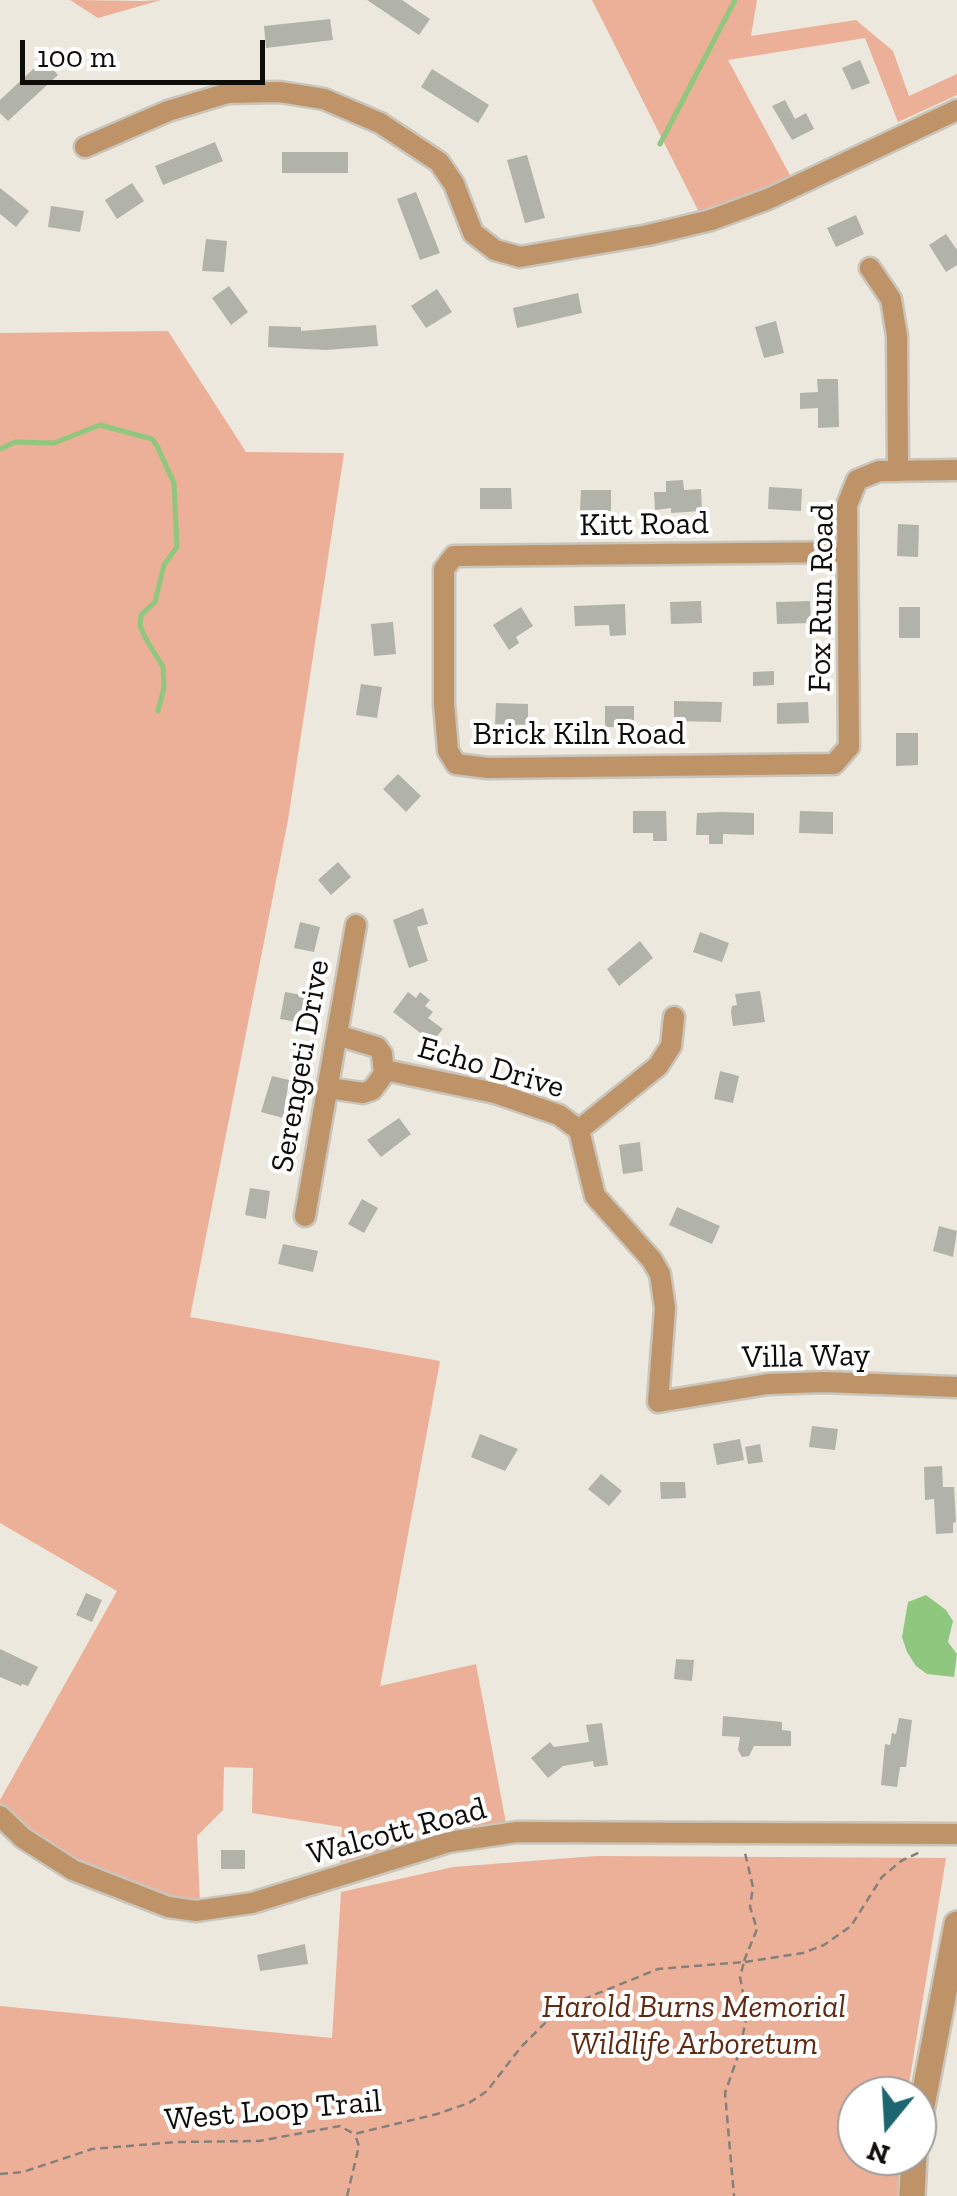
<!DOCTYPE html>
<html>
<head>
<meta charset="utf-8">
<style>
	body { margin:0 }
	#map { position:relative; width:957px; height:2196px; overflow:hidden; background:#ece8dd; font-family:"Zilla Slab",serif }
	canvas { display:block }
	.north { position:absolute; left:837px; top:2076px; width:100px; height:100px; box-sizing:border-box; background:#fff; border:2px solid #9f9e9d; border-radius:50%; rotate:198deg; font-size:28px; font-weight:700; line-height:40px; text-align:center; color:#0f0d0a }
	.north::after { content:''; display:block; margin:auto; width:35px; height:45px; background:#1c6672; clip-path:polygon(50% 0,100% 100%,50% 72%,0 100%) }
	.scale { position:absolute; left:20px; top:40px; width:245px; height:45px; box-sizing:border-box; border:5px solid #0f0d0a; border-top:0; padding-left:12px; font-size:30px; line-height:35px; white-space:nowrap; color:#0f0d0a; -webkit-text-stroke:8px #fff; paint-order:stroke }
</style>
</head>
<body>
<div id="map">
<canvas width="957" height="2196"></canvas>
<div class="north">N</div>
<div class="scale">100 m</div>
</div>
<script>
const context = document.querySelector('canvas').getContext('2d');
context.lineJoin = 'round';
function fill(path, color) { context.fillStyle = color; context.fill(path, 'evenodd'); }
const poly = rows => new Path2D(rows.map(r => 'M' + r).join(''));
function trace(path, color, width, dash) { context.strokeStyle = color; context.lineWidth = width; context.lineCap = dash ? 'butt' : 'round'; context.setLineDash(dash || []); context.stroke(path); }
function drawText(font, color, halo, rows, align = 'center') {
  context.font = font + ' "Zilla Slab",serif'; context.lineWidth = 8; context.setLineDash([]); context.textBaseline = 'middle'; context.strokeStyle = halo; context.fillStyle = color; for (const [text, x, y, turn = 0] of rows) {
    context.save(); context.translate(x, y); context.rotate((+turn || 0) * Math.PI / 180); context.textAlign = isNaN(turn) ? turn : align; if (halo) context.strokeText(text, 0, 0); context.fillText(text, 0, 0); context.restore();
  }
}
const green = poly([
	[70,0,142,1,161,0,98,18],
	[592,0,757,0,751,36,856,20,893,51,909,96,957,74,957,95,898,122,865,38,728,60,791,177,700,214],
	[168,331,246,452,344,453,288,820,190,1317,440,1361,380,1686,476,1664,506,1823,491,1824,340,1870,342,1827,252,1813,253,1768,224,1767,223,1810,197,1836,200,1903,191,1904,85,1865,44,1843,0,1807,0,1800,117,1591,0,1523,0,333],
	[596,1856,946,1858,907,2096,857,2096,857,2156,901,2156,899,2196,0,2196,0,2006,332,2038,341,1892,453,1867]
]);
const water = poly([
	[926,1595,946,1610,953,1621,948,1642,957,1654,954,1677,927,1674,916,1666,907,1652,902,1637,908,1602]
]);
const stream = poly([
	[660,144,735,0],
	[0,449,15,442,54,443,100,425,152,439,157,446,174,483,177,547,164,565,155,602,141,615,140,626,146,639,163,667,164,687,158,711]
]);
const building = poly([
	[367,0,402,0,430,19,419,35],
	[330,19,333,40,266,48,264,26],
	[44,59,58,75,8,121,0,113,0,100],
	[860,60,870,83,852,90,842,68],
	[432,69,489,105,478,123,421,87],
	[785,100,795,119,806,113,814,129,792,140,772,106],
	[215,142,223,161,163,185,155,166],
	[282,152,348,152,348,173,282,173],
	[527,155,545,218,525,223,507,160],
	[132,183,144,201,117,219,105,200],
	[0,188,29,211,16,227,0,214],
	[416,192,440,253,420,260,397,199],
	[51,206,84,211,80,232,48,227],
	[856,215,864,234,836,247,827,228],
	[946,234,957,250,957,265,946,272,929,245],
	[206,239,227,241,224,272,202,271],
	[229,286,248,312,231,325,212,298],
	[437,289,452,312,426,328,411,306],
	[578,293,582,313,517,328,513,308],
	[776,321,784,353,764,358,755,327],
	[376,325,378,346,326,350,268,347,269,326,301,327,301,331],
	[817,379,838,379,839,427,818,428,818,408,800,409,800,393,818,392],
	[683,480,684,490,701,489,702,511,671,513,671,508,655,510,654,492,666,492,666,481],
	[769,487,802,489,801,511,768,509],
	[480,488,511,488,512,509,480,509],
	[581,490,611,490,611,511,580,511],
	[898,524,919,525,918,557,897,556],
	[701,601,702,623,671,624,670,602],
	[810,601,811,623,777,624,776,602],
	[625,604,626,635,610,636,609,625,575,626,574,606],
	[521,607,533,626,516,637,519,643,509,650,493,625],
	[899,607,920,607,920,638,899,638],
	[393,622,396,654,374,656,371,624],
	[774,671,774,685,753,686,753,672],
	[361,684,382,687,377,718,356,715],
	[674,701,722,702,721,722,674,721],
	[808,702,809,723,777,724,777,703],
	[496,703,528,704,528,725,495,724],
	[605,706,634,706,634,727,605,727],
	[896,733,918,733,918,765,896,766],
	[398,774,421,796,406,812,383,789],
	[633,811,666,811,667,841,653,841,653,833,633,833],
	[800,811,833,812,833,834,799,833],
	[722,812,754,813,754,835,723,834,723,844,709,844,709,835,696,835,697,813],
	[338,862,351,877,331,895,318,880],
	[423,908,428,924,417,927,428,961,409,968,393,920],
	[300,922,320,927,314,952,294,948],
	[700,932,729,943,722,962,693,952],
	[640,941,653,958,619,986,607,969],
	[760,991,765,1022,733,1026,731,1012,732,1006,737,1005,735,994],
	[285,992,308,996,303,1023,280,1019],
	[408,992,416,998,420,992,430,1000,425,1006,433,1012,428,1018,443,1029,432,1042,393,1012],
	[720,1071,739,1076,733,1103,714,1099],
	[272,1076,289,1080,283,1118,261,1112],
	[399,1118,411,1134,381,1157,367,1140],
	[640,1142,643,1171,623,1174,619,1145],
	[250,1188,270,1191,266,1219,245,1215],
	[362,1199,378,1208,364,1233,348,1224],
	[677,1207,720,1226,712,1244,669,1225],
	[939,1226,957,1231,953,1257,933,1251],
	[283,1244,318,1251,313,1272,278,1264],
	[812,1426,838,1429,835,1450,809,1447],
	[480,1434,518,1449,505,1471,471,1457],
	[740,1439,744,1460,717,1465,713,1444],
	[760,1444,763,1462,748,1464,745,1447],
	[942,1466,943,1487,954,1487,956,1522,953,1523,953,1533,936,1534,934,1499,925,1500,924,1467],
	[601,1474,622,1491,609,1506,588,1489],
	[660,1482,685,1482,686,1498,661,1499],
	[86,1593,102,1600,92,1622,76,1615],
	[0,1649,38,1667,28,1686,22,1684,21,1686,0,1677],
	[676,1659,694,1660,692,1681,674,1679],
	[723,1716,782,1722,782,1730,791,1731,791,1746,754,1746,749,1756,742,1757,738,1750,740,1737,722,1736],
	[899,1718,912,1720,906,1767,900,1767,897,1787,881,1785,885,1744,890,1745,892,1733,896,1734],
	[602,1723,608,1765,594,1767,593,1761,563,1766,548,1778,531,1758,550,1742,554,1747,589,1742,586,1725],
	[221,1850,245,1850,245,1869,221,1869],
	[305,1944,308,1964,260,1971,257,1955]
]);
const path = poly([
	[744,1961,757,1929,750,1907,753,1887,745,1853],
	[745,1962,803,1953,824,1945,851,1926,882,1877,901,1861,920,1852],
	[0,2174,23,2172,92,2149,176,2142,259,2141,340,2126,354,2134,437,2114,469,2103,487,2091,521,2047,546,2022,579,2001,658,1969,744,1962,740,1977,747,2015,739,2053,725,2093,734,2196],
	[347,2196,359,2146,355,2135]
]);
const minor = poly([
	[85,147,168,111,228,93,280,92,324,99,380,123,439,162,454,184,473,233,495,250,520,257,648,235,711,220,768,199,957,110],
	[870,268,891,299,897,336,898,471],
	[847,552,454,556,444,569,444,704,448,751,456,764,488,768,834,764,849,747,847,505,857,480,879,471,957,470],
	[385,1070,495,1093,559,1115,579,1130,595,1196,652,1260,660,1274,665,1308,658,1402,768,1384,824,1382,957,1387],
	[328,1088,363,1093,372,1090,384,1074,382,1054,377,1047,337,1035],
	[579,1130,658,1066,671,1046,674,1017],
	[305,1216,356,925],
	[0,1816,23,1838,73,1870,168,1907,196,1911,252,1903,449,1842,517,1832,957,1834]
]);
const tertiary = poly([
	[917,2132,957,1924],
	[912,2196,914,2156]
]);
const streetNames = [
	["Kitt Road",644,525,-1],
	["Fox Run Road",822,598,-89],
	["Brick Kiln Road",579,735],
	["Serengeti Drive",301,1066,-80],
	["Echo Drive",491,1068,16],
	["Villa Way",806,1357,-1],
	["Walcott Road",397,1832,-15],
	["West Loop Trail",273,2111,-5]
];
const parkNames = [
	["Harold Burns Memorial",694,2008],
	["Wildlife Arboretum",694,2045]
];
fill(green, '#ecaf98');
fill(water, '#90c77e');
trace(stream, '#90c77e', 5);
fill(building, '#b1b3a8');
trace(minor, '#c9c5bb', 25);
trace(tertiary, '#c9c5bb', 30);
trace(path, '#85817a', 2.5, [8, 5]);
trace(minor, '#bf9368', 20);
trace(tertiary, '#bf9368', 25);
drawText('32px', '#0f0d0a', '#fff', streetNames);
drawText('italic 32px', '#612a13', '#fff', parkNames);
</script>
</body>
</html>
